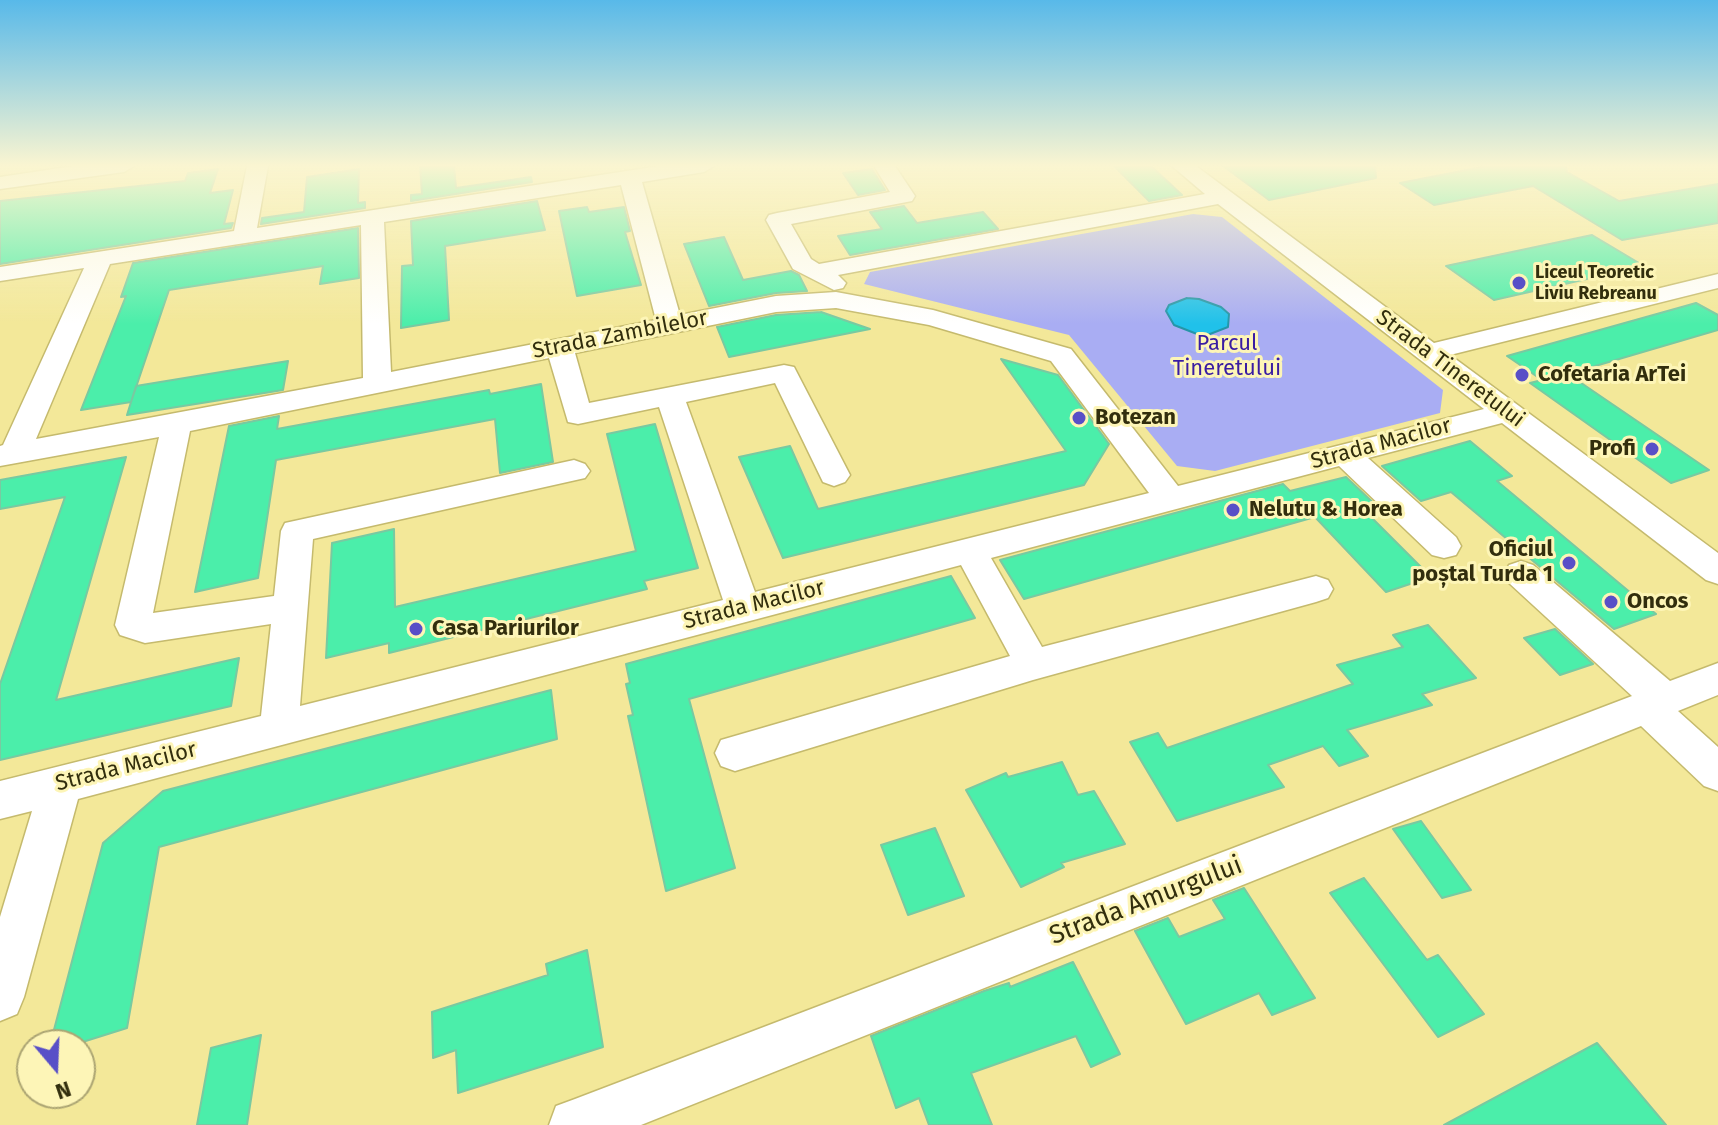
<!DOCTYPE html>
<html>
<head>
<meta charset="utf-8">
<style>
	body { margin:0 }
	#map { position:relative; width:1718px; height:1125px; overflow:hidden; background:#f3e899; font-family:"Fira Sans",sans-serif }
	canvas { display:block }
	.north { position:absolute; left:16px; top:1029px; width:80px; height:80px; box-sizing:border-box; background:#fdf5b7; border:2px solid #aca573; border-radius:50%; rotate:161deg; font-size:22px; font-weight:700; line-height:32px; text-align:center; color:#322e0d }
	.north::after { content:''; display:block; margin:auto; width:28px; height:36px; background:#584fc7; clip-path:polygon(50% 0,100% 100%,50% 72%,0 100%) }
</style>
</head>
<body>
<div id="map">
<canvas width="1718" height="1125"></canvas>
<div class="north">N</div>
</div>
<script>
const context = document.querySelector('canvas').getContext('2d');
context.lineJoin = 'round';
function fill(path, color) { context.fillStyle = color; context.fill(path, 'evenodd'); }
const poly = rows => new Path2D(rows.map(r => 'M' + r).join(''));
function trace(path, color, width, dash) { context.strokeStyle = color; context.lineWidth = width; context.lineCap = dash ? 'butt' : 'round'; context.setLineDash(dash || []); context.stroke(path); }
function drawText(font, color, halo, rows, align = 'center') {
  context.font = font + ' "Fira Sans",sans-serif'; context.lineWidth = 6; context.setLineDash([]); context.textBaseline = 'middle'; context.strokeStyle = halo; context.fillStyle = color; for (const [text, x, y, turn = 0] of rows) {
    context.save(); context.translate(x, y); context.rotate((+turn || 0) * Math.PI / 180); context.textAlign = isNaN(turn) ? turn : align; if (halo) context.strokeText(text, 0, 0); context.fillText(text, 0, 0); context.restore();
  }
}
const green = poly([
	[1193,214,1222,217,1443,390,1440,413,1215,471,1177,466,1069,335,864,284,870,272]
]);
const water = poly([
	[1187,298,1199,299,1221,307,1229,314,1228,327,1210,334,1197,334,1174,325,1166,311,1169,305,1187,298]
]);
const building = poly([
	[420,166,454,166,456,188,531,177,532,182,411,201,411,195,422,194,420,166],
	[1114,166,1151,166,1182,195,1149,201,1114,166],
	[1223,166,1375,166,1376,178,1269,200,1223,166],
	[1487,166,1566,166,1567,172,1619,201,1718,184,1718,223,1622,240,1533,186,1434,205,1400,183,1487,166],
	[218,169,210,193,233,190,224,224,233,223,231,228,0,264,0,201,185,181,188,173,218,169],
	[359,169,358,203,365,202,365,208,261,224,262,218,304,212,307,177,359,169],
	[872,169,885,190,858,195,843,173,872,169],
	[537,201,545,230,445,246,449,320,401,328,402,266,413,265,411,221,537,201],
	[904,206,917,223,983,212,998,229,850,255,838,236,882,229,870,212,904,206],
	[587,207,589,212,624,207,630,231,625,232,641,285,577,296,559,211,587,207],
	[358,228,359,278,320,284,323,266,169,290,131,402,81,410,126,296,121,297,133,263,358,228],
	[1592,235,1644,266,1494,300,1446,266,1592,235],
	[724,237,743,280,791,271,799,275,807,291,776,293,709,306,684,244,724,237],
	[1696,303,1718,315,1718,330,1568,374,1709,470,1671,483,1530,383,1542,380,1507,356,1696,303],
	[821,312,870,329,729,357,717,327,776,315,821,312],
	[1001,359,1058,375,1109,444,1084,485,783,558,739,457,790,446,818,509,1066,451,1001,359],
	[288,361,283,390,127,415,136,386,288,361],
	[541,384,553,462,500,473,495,419,276,460,258,578,195,592,229,426,279,416,277,429,489,390,490,394,541,384],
	[655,424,698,568,644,581,647,589,389,653,389,643,326,658,332,543,394,529,395,607,636,551,607,434,655,424],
	[1470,441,1512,476,1497,481,1656,614,1614,629,1451,492,1421,501,1382,466,1470,441],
	[126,457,56,700,239,658,231,706,0,760,0,684,65,497,0,509,0,480,126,457],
	[1346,477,1383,512,1370,516,1431,577,1386,592,1315,517,1024,599,1000,560,1283,484,1290,491,1346,477],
	[951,576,975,618,689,699,735,868,666,891,628,716,633,715,626,684,630,683,626,664,951,576],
	[1428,625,1476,678,1422,694,1432,705,1347,730,1368,756,1339,766,1323,746,1268,765,1284,787,1177,821,1130,742,1158,733,1167,748,1353,684,1337,665,1403,647,1393,635,1428,625],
	[1555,629,1593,664,1560,675,1524,638,1555,629],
	[551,690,557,739,159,847,127,1028,73,1045,50,1045,103,843,163,791,551,690],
	[1062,762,1078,795,1094,791,1125,844,1061,863,1064,867,1021,887,966,790,1006,773,1008,777,1062,762],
	[1421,821,1471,890,1442,898,1393,829,1421,821],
	[935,828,964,896,908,915,881,845,935,828],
	[1364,878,1427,960,1438,955,1484,1014,1438,1037,1330,893,1364,878],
	[1244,888,1315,998,1272,1015,1259,993,1186,1024,1135,931,1168,918,1179,937,1225,919,1213,900,1244,888],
	[587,950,603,1047,458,1093,456,1050,433,1058,432,1012,548,975,546,964,587,950],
	[1073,962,1120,1054,1091,1067,1076,1036,971,1073,992,1125,929,1125,919,1098,896,1108,871,1036,984,991,1009,983,1010,987,1073,962],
	[261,1035,247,1125,197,1125,211,1048,261,1035],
	[1597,1043,1666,1125,1444,1125,1597,1043]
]);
const minor = poly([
	[74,166,134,166,124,172,0,189,0,177,74,166],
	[247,166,268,166,257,228,659,166,714,166,704,172,642,182,680,315,776,296,836,292,933,310,1071,349,1178,486,1484,409,1218,204,838,275,846,283,843,288,834,290,793,269,766,220,769,215,777,213,890,192,874,166,895,166,915,196,912,201,791,224,811,259,819,264,1205,194,1172,166,1196,166,1434,343,1718,274,1718,288,1450,355,1718,553,1718,584,1706,580,1502,423,1368,458,1456,537,1461,546,1456,555,1444,558,1432,555,1339,466,991,558,1042,647,1316,576,1328,580,1333,589,1328,598,1316,602,1033,680,735,771,721,766,715,753,721,740,1010,656,961,565,78,799,24,997,17,1014,0,1021,0,917,32,811,0,819,0,781,261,716,271,624,145,643,120,635,115,625,159,437,0,466,0,446,3,445,84,268,0,281,0,267,234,231,247,166],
	[621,185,656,320,391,372,384,222,621,185],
	[361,225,363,378,36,439,110,264,361,225],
	[836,308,929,325,1051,361,1149,493,755,592,686,402,775,383,823,482,834,486,845,482,850,475,794,367,784,365,589,403,575,353,776,312,836,308],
	[549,358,568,422,578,424,659,407,723,600,300,706,313,539,585,478,590,471,585,464,574,460,285,523,281,531,274,596,153,613,190,431,549,358],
	[1521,561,1533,565,1670,681,1718,663,1718,695,1678,711,1718,747,1718,791,1704,786,1641,726,641,1125,549,1125,556,1106,575,1099,1632,696,1509,583,1504,574,1509,565,1521,561]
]);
const markers = [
	[1519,283,8,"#584fc7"],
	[1522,375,8,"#584fc7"],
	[1079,418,8,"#584fc7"],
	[1652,449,8,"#584fc7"],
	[1233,510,8,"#584fc7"],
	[1569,563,8,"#584fc7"],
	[1611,602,8,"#584fc7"],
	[416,629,8,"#584fc7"]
];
const farPoinames = [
	["Liceul Teoretic",1535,273],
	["Liviu Rebreanu",1535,294]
];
const streetNames = [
	["Strada Zambilelor",620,335,-11],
	["Strada Tineretului",1450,369,37],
	["Strada Macilor",1381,444,-15],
	["Strada Macilor",754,605,-14],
	["Strada Macilor",126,767,-14]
];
const parkNames = [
	["Parcul",1227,344],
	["Tineretului",1227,369]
];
const poiNames = [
	["Cofetaria ArTei",1538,375],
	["Botezan",1095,418],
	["Profi",1636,449,"right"],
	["Nelutu & Horea",1249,510],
	["Oficiul",1553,550,"right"],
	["poștal Turda 1",1553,575,"right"],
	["Oncos",1627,602],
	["Casa Pariurilor",432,629]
];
const nearStreetnames = [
	["Strada Amurgului",1146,901,-21]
];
fill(green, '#a9adf3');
fill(water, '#20c1ea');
trace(water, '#2595a8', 2);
fill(building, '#4beeaa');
trace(building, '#79c9a1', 2);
trace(minor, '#c5ba6d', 3);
fill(minor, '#fff');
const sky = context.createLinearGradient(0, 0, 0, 324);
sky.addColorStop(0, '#58b9e9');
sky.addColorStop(0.51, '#faf5d1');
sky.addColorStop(1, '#faf5d100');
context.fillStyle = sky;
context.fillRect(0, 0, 1718, 324);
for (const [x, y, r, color] of markers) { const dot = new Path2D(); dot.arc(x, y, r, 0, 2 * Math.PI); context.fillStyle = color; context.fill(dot); trace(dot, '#fdf5b7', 3); }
drawText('bold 18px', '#322e0d', '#fdf5b7', farPoinames, 'left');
drawText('22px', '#322e0d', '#fdf5b7', streetNames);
drawText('22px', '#391ca3', '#fdf5b7', parkNames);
drawText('bold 22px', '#322e0d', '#fdf5b7', poiNames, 'left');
drawText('26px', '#322e0d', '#fdf5b7', nearStreetnames);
</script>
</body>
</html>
